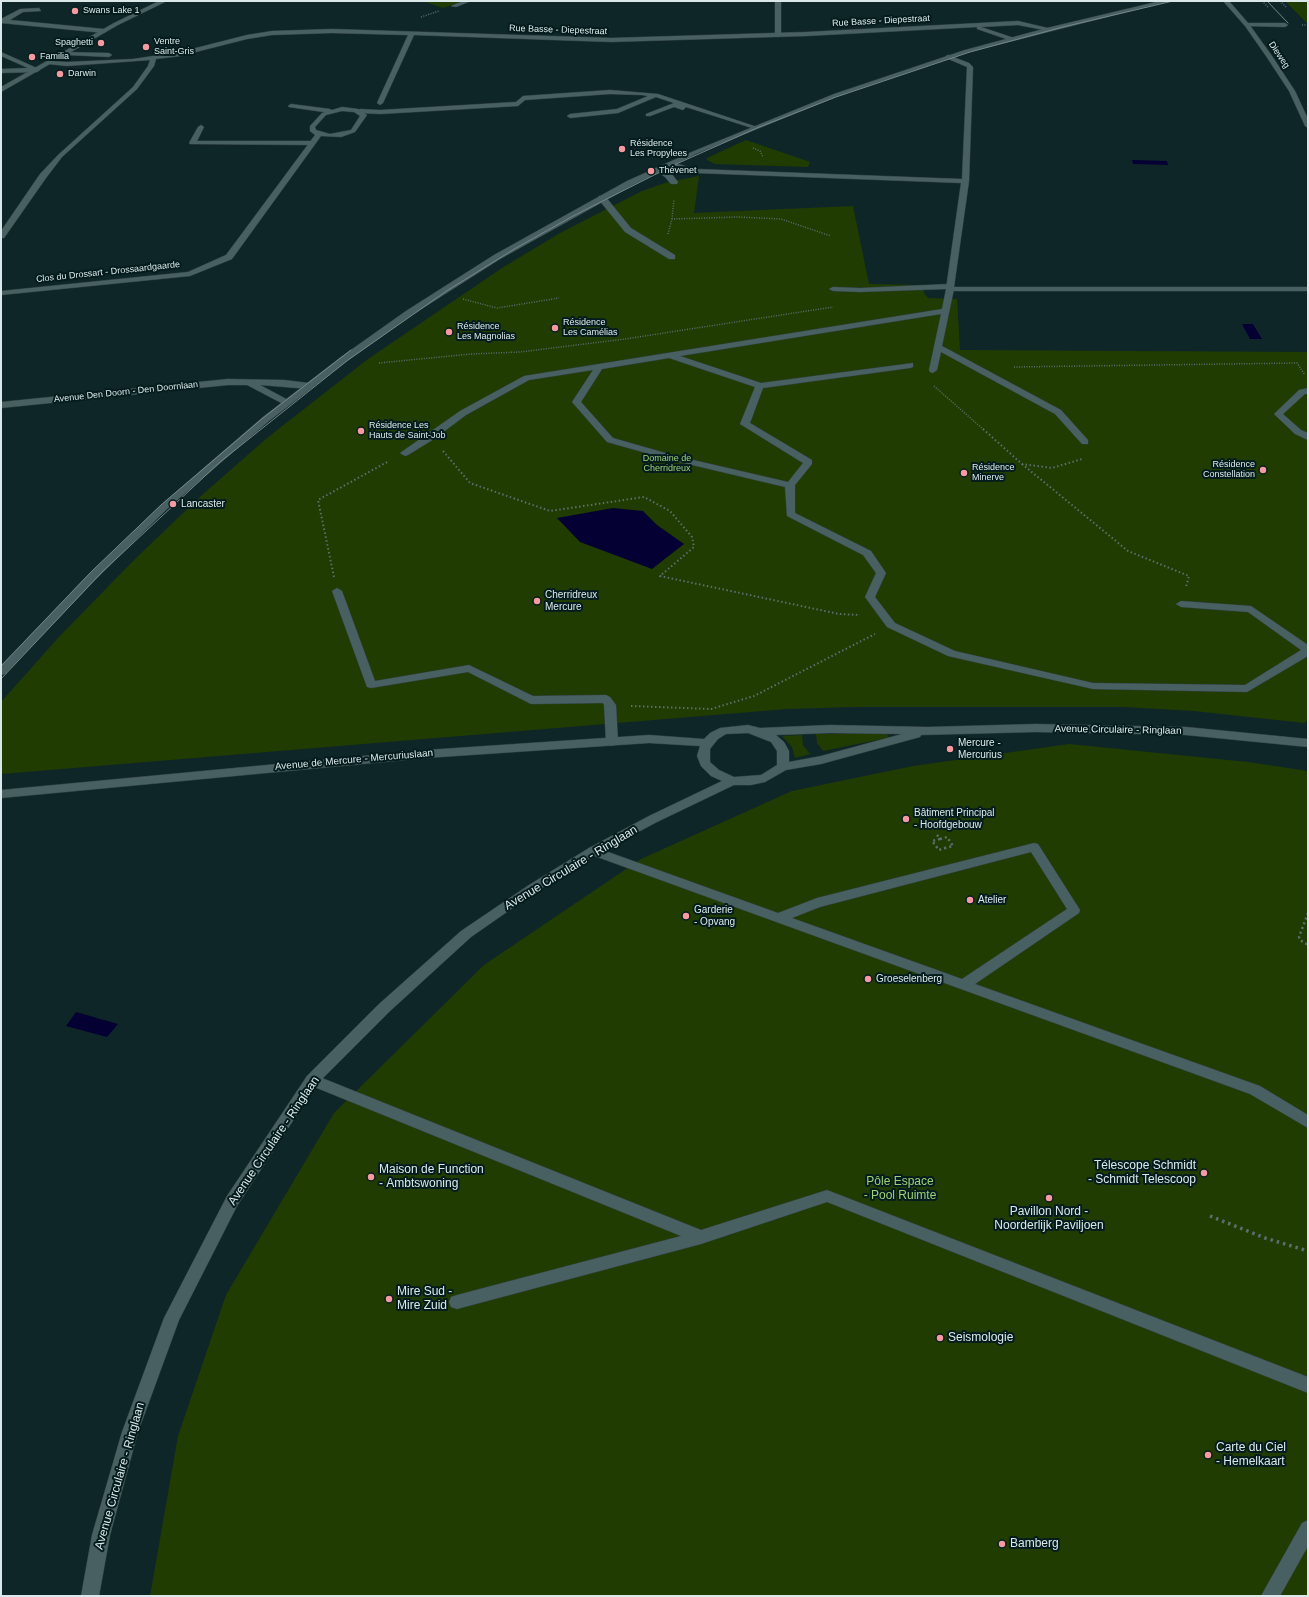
<!DOCTYPE html>
<html>
<head>
<meta charset="utf-8">
<style>
	body { margin:0 }
	#map { position:relative; width:1309px; height:1597px; overflow:hidden; background:#0f2628; font-family:Helvetica,sans-serif }
	canvas { display:block }
	.frame { position:absolute; inset:0; border:2px solid #dbe8e9; pointer-events:none }
</style>
</head>
<body>
<div id="map">
<canvas width="1309" height="1597"></canvas>
<div class="frame"></div>
</div>
<script>
const context = document.querySelector('canvas').getContext('2d');
context.lineJoin = 'round';
function fill(path, color) { context.fillStyle = color; context.fill(path, 'evenodd'); }
const poly = rows => new Path2D(rows.map(r => 'M' + r).join(''));
function trace(path, color, width, dash) { context.strokeStyle = color; context.lineWidth = width; context.lineCap = dash ? 'butt' : 'round'; context.setLineDash(dash || []); context.stroke(path); }
function drawText(font, color, halo, rows, align = 'center') {
  context.font = font + ' Helvetica,sans-serif'; context.lineWidth = 4; context.setLineDash([]); context.textBaseline = 'middle'; context.strokeStyle = halo; context.fillStyle = color; for (const [text, x, y, turn = 0] of rows) {
    context.save(); context.translate(x, y); context.rotate((+turn || 0) * Math.PI / 180); context.textAlign = isNaN(turn) ? turn : align; if (halo) context.strokeText(text, 0, 0); context.fillText(text, 0, 0); context.restore();
  }
}
const green = poly([
	[423,1,464,1,443,8],
	[1285,1,1308,1,1308,24],
	[746,140,810,162,808,167,715,164,707,160,707,158],
	[699,176,694,213,853,206,869,284,922,285,924,293,928,298,957,299,960,350,1308,352,1308,720,1304,723,1194,711,1124,707,855,707,787,709,1,774,1,702,58,638,133,561,202,495,267,438,368,359,502,268,560,233,642,191,668,182],
	[885,733,889,736,887,738,823,751,817,743,816,734],
	[802,735,803,745,810,754,795,758,792,747,782,736],
	[1069,744,1248,762,1308,771,1308,1596,150,1596,178,1436,226,1295,334,1113,484,965,641,859,792,791,913,766]
]);
const water = poly([
	[1132,160,1167,161,1168,165,1133,164],
	[1242,324,1253,324,1262,339,1250,339],
	[613,508,643,511,657,525,684,544,652,569,580,542,557,518],
	[76,1012,118,1024,107,1037,66,1026]
]);
const pathFar3 = poly([
	[1262,1,1269,8],
	[1280,1,1287,8],
	[421,17,439,11],
	[1302,25,1308,25],
	[753,148,760,151,763,157],
	[672,219,674,199],
	[668,234,672,219,738,217,781,219,831,236],
	[463,299,497,308,559,298],
	[379,363,471,354,520,352,625,339,833,307],
	[1014,367,1297,363,1305,375],
	[934,386,984,430]
]);
const pathFar2 = poly([
	[983,429,1022,464,1052,468,1082,459],
	[443,451,470,483,550,511,644,497,670,511,692,537,694,547,660,576,839,614,860,615],
	[1022,464,1128,551,1189,576,1186,587],
	[334,577,318,500,389,461],
	[631,706,711,709,754,696,875,634]
]);
const pathFar1 = poly([
	[937,835,940,839,932,841,939,850,945,848,946,850],
	[940,839,947,837,953,846,945,848],
	[1308,913,1299,937,1300,940,1308,945]
]);
const path = poly([
	[1210,1216,1265,1238,1308,1251]
]);
const lane = poly([
	[775,1,781,1,781,35,778,37,775,35,775,1],
	[39,8,41,11,23,12,10,20,104,29,107,31,104,33,1,23,1,19,20,9,39,8],
	[1247,23,1285,23,1288,25,1285,27,1245,26,1245,24,1247,23],
	[610,90,658,94,757,127,752,128,686,107,683,110,674,107,650,116,646,116,646,114,674,103,656,97,618,113,570,118,567,116,570,114,617,109,648,96,642,95,610,94,525,100,518,106,380,114,360,113,357,111,360,109,380,110,516,102,523,96,610,90],
	[291,104,330,109,333,111,330,113,289,107,288,106,291,104],
	[201,125,204,127,197,141,312,141,315,143,312,145,190,144,189,143,198,127,201,125],
	[658,168,671,173,678,182,677,184,671,184,665,177,656,171,656,169,658,168],
	[599,196,605,196,631,228,675,255,675,259,669,259,625,232,599,200,599,196],
	[950,284,953,284,954,289,942,346,1061,410,1088,440,1088,444,1082,444,1055,414,941,352,937,370,933,373,930,372,929,370,941,314,680,356,761,383,913,363,913,367,910,368,763,388,750,423,812,460,812,464,795,485,795,513,871,551,886,573,875,597,895,623,955,651,1093,683,1245,685,1301,650,1248,612,1181,607,1176,604,1181,601,1251,606,1308,645,1308,656,1247,692,1093,689,948,656,887,627,865,597,876,573,863,555,787,516,785,487,671,460,607,442,572,402,593,370,529,380,466,415,434,439,408,455,405,456,400,453,460,411,524,376,942,309,946,289,860,292,833,291,829,289,833,287,860,288,950,284],
	[669,358,755,387,740,424,803,463,788,482,676,456,613,438,581,402,602,369,669,358],
	[1308,388,1308,394,1305,394,1283,414,1301,430,1308,433,1308,440,1295,434,1274,414,1299,390,1308,388],
	[337,588,342,591,375,681,469,665,533,696,606,695,610,697,616,705,618,742,612,746,606,742,604,705,603,703,531,704,468,672,371,688,367,687,332,591,337,588],
	[1034,843,1038,844,1080,910,1079,913,975,984,1260,1086,1308,1115,1308,1128,1250,1094,589,854,587,851,589,848,597,848,778,913,817,898,1034,843],
	[1031,852,1067,909,962,979,792,918,820,907,1031,852],
	[312,1074,701,1230,827,1190,1308,1377,1308,1393,827,1202,701,1244,457,1309,451,1307,449,1302,451,1297,457,1295,681,1236,307,1084,305,1080,307,1076,312,1074],
	[1308,1520,1308,1546,1280,1596,1261,1596,1302,1523,1308,1520]
]);
const street = poly([
	[463,1,471,1,456,7,451,6,463,1],
	[1018,21,1052,29,1049,31,1018,25,981,27,1014,38,1014,40,1012,41,977,29,977,27,806,36,611,42,414,35,383,103,380,105,377,103,408,35,332,33,272,35,247,39,180,56,156,59,154,66,137,89,62,157,46,178,4,238,1,238,1,231,40,174,58,155,133,87,148,66,150,60,67,66,48,64,48,62,50,61,67,62,133,59,180,52,247,35,272,31,332,29,611,38,806,32,1018,21],
	[1,52,39,69,40,70,37,72,1,73,1,69,28,68,1,56,1,52],
	[65,52,109,53,112,55,109,57,67,55,64,53,65,52],
	[948,55,969,63,973,67,969,181,954,287,1308,287,1308,291,950,291,946,289,961,183,696,173,667,164,671,162,696,169,962,179,967,67,946,58,946,56,948,55],
	[342,107,358,109,367,115,355,132,341,137,321,136,232,259,190,276,1,295,1,291,188,272,226,255,315,135,310,131,310,126,322,113,342,107],
	[342,111,354,112,360,116,351,130,330,134,316,130,315,127,326,115,342,111],
	[228,379,284,380,309,383,313,386,309,389,260,385,290,401,291,403,287,406,247,385,228,385,1,408,1,402,228,379]
]);
const secondary = poly([
	[159,1,167,1,118,25,1,92,1,87,114,23,159,1],
	[1160,1,1170,1,969,52,838,96,698,153,633,185,500,259,412,315,347,361,269,421,168,508,94,581,5,674,1,675,1,666,86,577,162,504,263,417,341,357,406,311,494,255,627,181,694,151,834,94,965,50,1047,28,1160,1],
	[1223,1,1229,1,1249,24,1272,56,1295,91,1308,119,1308,128,1305,126,1289,91,1266,56,1245,26,1223,1],
	[1036,724,1186,727,1308,739,1308,747,1186,735,1036,732,921,735,920,737,821,764,786,770,765,782,751,785,734,785,657,822,597,854,537,891,471,937,389,1012,317,1084,237,1206,179,1320,138,1432,110,1535,99,1596,81,1596,92,1535,122,1432,164,1318,227,1196,307,1076,379,1004,461,931,529,885,589,848,649,816,722,781,711,776,701,766,697,756,700,746,649,743,426,758,1,798,1,790,426,750,649,735,704,739,710,733,720,728,748,725,760,728,830,725,928,727,1036,724],
	[748,733,771,742,777,751,777,765,761,775,734,777,719,770,710,762,710,749,718,739,726,734,748,733],
	[830,733,902,734,821,756,789,762,789,751,784,742,776,735,830,733]
]);
const tram = poly([
	[1267,1,1288,23],
	[1,666,92,571,161,505,263,418,351,350],
	[1,679,102,572,220,462,348,360,448,290,516,248,573,216,674,165,757,128,836,97,970,52,1063,27,1173,1]
]);
const markers = [
	[75,11,4,"#f49aa0"],
	[101,43,4,"#f49aa0"],
	[146,47,4,"#f49aa0"],
	[32,57,4,"#f49aa0"],
	[60,74,4,"#f49aa0"],
	[622,149,4,"#f49aa0"],
	[651,171,4,"#f49aa0"],
	[555,328,4,"#f49aa0"],
	[449,332,4,"#f49aa0"],
	[361,431,4,"#f49aa0"],
	[1263,470,4,"#f49aa0"],
	[964,473,4,"#f49aa0"],
	[173,504,4,"#f49aa0"],
	[537,601,4,"#f49aa0"],
	[950,749,4,"#f49aa0"],
	[906,819,4,"#f49aa0"],
	[970,900,4,"#f49aa0"],
	[686,916,4,"#f49aa0"],
	[868,979,4,"#f49aa0"],
	[1204,1173,4,"#f49aa0"],
	[371,1177,4,"#f49aa0"],
	[1049,1198,4,"#f49aa0"],
	[389,1299,4,"#f49aa0"],
	[940,1338,4,"#f49aa0"],
	[1208,1455,4,"#f49aa0"],
	[1002,1544,4,"#f49aa0"]
];
const farPoinames = [
	["Swans Lake 1",83,11],
	["Ventre",154,42],
	["Saint-Gris",154,52],
	["Spaghetti",93,43,"right"],
	["Familia",40,57],
	["Darwin",68,74],
	["Résidence",630,144],
	["Les Propylees",630,154],
	["Thévenet",659,171],
	["Résidence",563,323],
	["Les Camélias",563,333],
	["Résidence",457,327],
	["Les Magnolias",457,337],
	["Résidence Les",369,426],
	["Hauts de Saint-Job",369,436],
	["Résidence",1255,465,"right"],
	["Constellation",1255,475,"right"],
	["Résidence",972,468],
	["Minerve",972,478]
];
const farStreetnames = [
	["Rue Basse - Diepestraat",881,21,-3],
	["Rue Basse - Diepestraat",558,30,2],
	["Dieweg",1279,55,56],
	["Clos du Drossart - Drossaardgaarde",108,272,-6],
	["Avenue Den Doorn - Den Doornlaan",126,392,-6]
];
const farParknames = [
	["Domaine de",667,459],
	["Cherridreux",667,469]
];
const poiNames = [
	["Lancaster",181,504],
	["Cherridreux",545,595],
	["Mercure",545,607],
	["Mercure -",958,743],
	["Mercurius",958,755],
	["Bâtiment Principal",914,813],
	["- Hoofdgebouw",914,825],
	["Atelier",978,900],
	["Garderie",694,910],
	["- Opvang",694,922],
	["Groeselenberg",876,979]
];
const streetNames = [
	["Avenue Circulaire - Ringlaan",1118,730,1],
	["Avenue de Mercure - Mercuriuslaan",354,760,-5]
];
const nearStreetnames = [
	["Avenue Circulaire - Ringlaan",571,868,-31],
	["Avenue Circulaire - Ringlaan",274,1141,-56],
	["Avenue Circulaire - Ringlaan",120,1476,-74]
];
const nearPoinames = [
	["Télescope Schmidt",1196,1166,"right"],
	["- Schmidt Telescoop",1196,1180,"right"],
	["Maison de Function",379,1170],
	["- Ambtswoning",379,1184],
	["Pavillon Nord -",1049,1212,"center"],
	["Noorderlijk Paviljoen",1049,1226,"center"],
	["Mire Sud -",397,1292],
	["Mire Zuid",397,1306],
	["Seismologie",948,1338],
	["Carte du Ciel",1216,1448],
	["- Hemelkaart",1216,1462],
	["Bamberg",1010,1544]
];
const nearParknames = [
	["Pôle Espace",900,1182],
	["- Pool Ruimte",900,1196]
];
fill(green, '#213c00');
fill(water, '#040033');
trace(lane, '#303f40', 1);
trace(street, '#303f40', 1);
trace(secondary, '#303f40', 1);
trace(pathFar3, '#5b6e70', 1.5, [1, 1.5]);
trace(pathFar2, '#5b6e70', 2, [1.5, 2.5]);
trace(pathFar1, '#5b6e70', 2.5, [2, 3]);
trace(path, '#5b6e70', 3.5, [2.5, 4]);
fill(lane, '#486062');
fill(street, '#486062');
fill(secondary, '#486062');
trace(tram, '#748688', 1);
for (const [x, y, r, color] of markers) { const dot = new Path2D(); dot.arc(x, y, r, 0, 2 * Math.PI); context.fillStyle = color; context.fill(dot); trace(dot, '#051c1e', 1.5); }
drawText('9px', '#dbe8e9', '#051c1e', farPoinames, 'left');
drawText('9px', '#dbe8e9', '#051c1e', farStreetnames);
drawText('9px', '#9fd076', '#051c1e', farParknames);
drawText('10px', '#dbe8e9', '#051c1e', poiNames, 'left');
drawText('10px', '#dbe8e9', '#051c1e', streetNames);
drawText('12px', '#dbe8e9', '#051c1e', nearStreetnames);
drawText('12px', '#dbe8e9', '#051c1e', nearPoinames, 'left');
drawText('12px', '#9fd076', '#051c1e', nearParknames);
</script>
</body>
</html>
